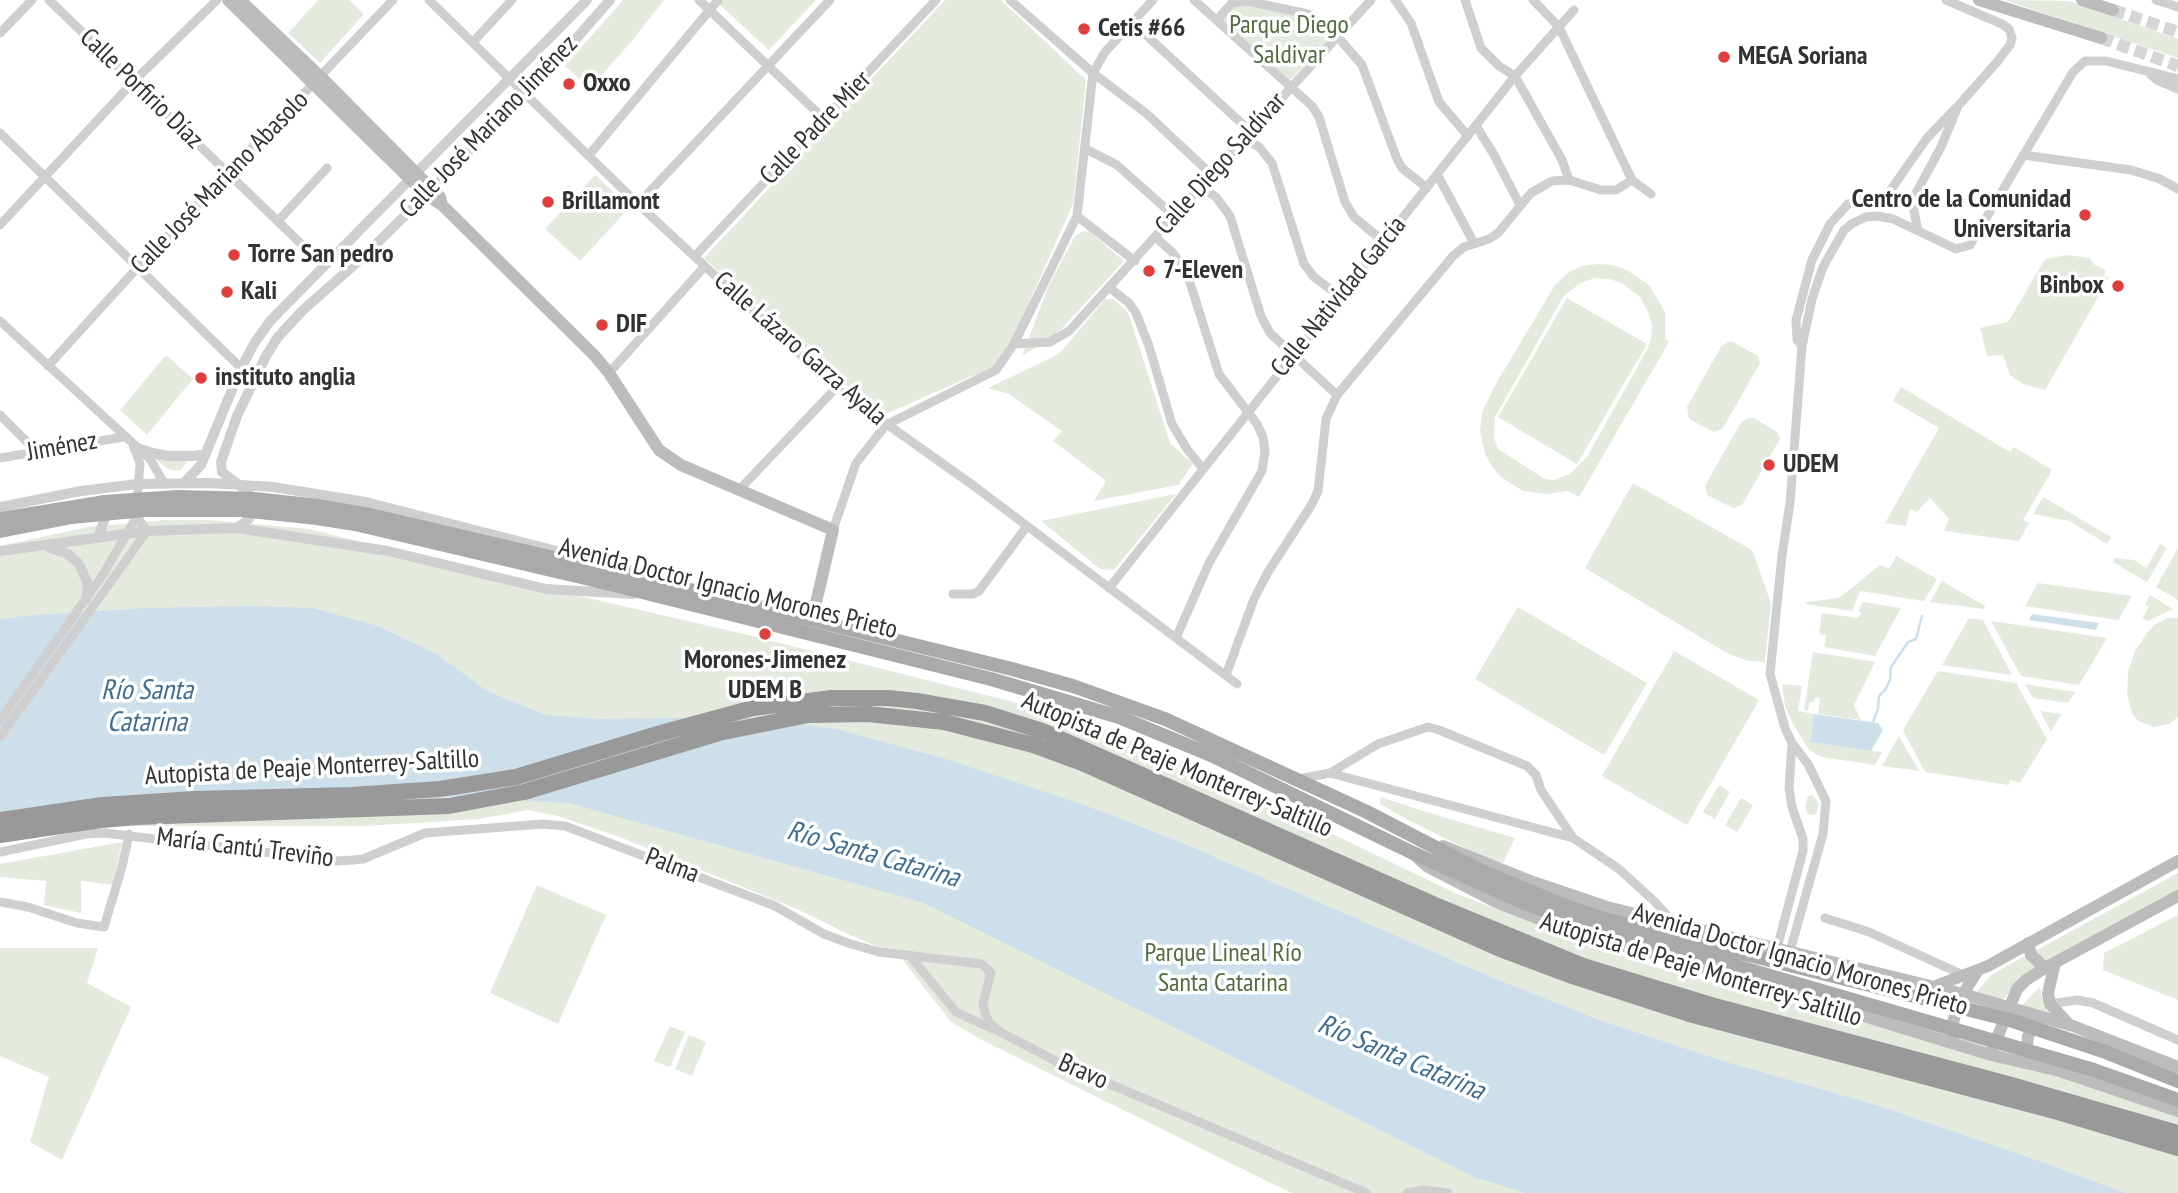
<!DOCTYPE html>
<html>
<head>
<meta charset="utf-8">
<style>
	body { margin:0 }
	canvas { display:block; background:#fff }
</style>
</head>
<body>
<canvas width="2178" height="1193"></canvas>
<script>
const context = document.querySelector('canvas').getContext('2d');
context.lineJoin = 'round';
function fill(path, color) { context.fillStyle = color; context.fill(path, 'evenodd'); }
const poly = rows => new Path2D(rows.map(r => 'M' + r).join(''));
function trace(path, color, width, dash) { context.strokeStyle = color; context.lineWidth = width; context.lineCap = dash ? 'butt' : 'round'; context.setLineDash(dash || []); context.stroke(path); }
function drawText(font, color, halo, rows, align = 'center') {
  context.font = font + ' "PT Sans Narrow",sans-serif'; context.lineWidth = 7; context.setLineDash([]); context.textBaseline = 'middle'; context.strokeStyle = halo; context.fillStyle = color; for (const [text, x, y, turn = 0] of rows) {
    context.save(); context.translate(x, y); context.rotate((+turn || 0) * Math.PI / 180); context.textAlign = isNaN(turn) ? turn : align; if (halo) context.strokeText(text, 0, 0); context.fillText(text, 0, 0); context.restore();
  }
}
const green = poly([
	[318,0,349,0,364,14,320,63,288,33],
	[623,0,664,0,631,42,590,88,565,66],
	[723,0,816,0,769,50,719,4],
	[945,0,1001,0,1086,80,1073,204,1002,363,881,416,704,258],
	[2004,0,2069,1,2178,39,2178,58],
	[1238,4,1300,14,1332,39,1290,80,1221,20],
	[595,175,630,207,580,261,545,229],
	[1089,231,1124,261,1056,335,1022,356,1048,287,1075,236,1081,232],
	[2067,255,2090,258,2093,264,2106,270,2104,275,2109,278,2045,390,2023,384,2010,375,2003,355,1987,356,1980,328,2008,322,2045,259],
	[1598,264,1613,265,1627,270,1649,285,1665,312,1665,339,1669,342,1579,497,1568,491,1547,494,1523,491,1502,478,1493,468,1485,454,1480,431,1482,413,1494,387,1555,285,1569,272,1582,266],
	[1595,278,1609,279,1622,283,1640,297,1648,312,1652,325,1651,339,1647,350,1587,457,1570,474,1554,480,1545,479,1498,449,1494,438,1495,417,1563,297,1580,283],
	[1567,298,1647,344,1577,464,1498,417],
	[1105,299,1113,299,1128,312,1170,443,1193,464,1178,485,1094,501,1106,481,1053,441,1062,431,1009,394,988,388,1059,354],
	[1728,342,1733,342,1758,356,1760,363,1723,428,1714,432,1689,419,1687,407,1721,347],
	[166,355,193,379,147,435,120,410],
	[1901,387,2010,452,2014,447,2052,470,2023,520,2029,523,2019,541,1944,531,1949,519,1930,498,1917,512,1910,509,1906,526,1885,523,1939,428,1893,401],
	[1748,418,1754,418,1777,432,1780,439,1742,505,1733,508,1707,495,1705,486,1741,422],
	[153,457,189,459,180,471,168,469],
	[1633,483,1752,550,1771,603,1765,662,1748,661,1727,653,1585,568],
	[1176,494,1114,570,1100,569,1041,521],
	[2043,497,2111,537,2107,544,2069,521,2033,514],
	[165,520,210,520,309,529,558,591,748,635,1061,714,1156,749,1457,894,1644,964,1719,984,1951,1021,2097,1064,2178,1102,2178,1193,1291,1193,984,1041,951,1022,899,955,852,936,799,910,622,838,558,816,528,810,479,819,365,826,125,826,0,842,0,546,88,527],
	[2160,544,2167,548,2147,582,2113,562,2115,558,2134,560,2146,568],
	[2178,548,2178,600,2156,587],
	[1896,556,1937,579,1924,601,1860,591,1852,611,1806,604,1807,602,1839,598,1880,565,1889,569],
	[1942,581,1985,606,1984,609,1930,602],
	[2038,583,2132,596,2118,620,2025,606],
	[2150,595,2173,609,2148,621,2142,618,2149,607,2145,604],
	[1863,602,1901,608,1875,656,1824,647,1826,635,1819,634,1822,613,1858,618,1862,613,1858,612],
	[1518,607,1647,683,1604,755,1475,679],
	[1969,618,1983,620,2012,675,1942,665],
	[2167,618,2178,618,2178,717,2169,724,2154,727,2138,721,2132,713,2127,694,2128,672,2135,651,2147,633,2154,625],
	[1991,621,2107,638,2079,685,2021,676],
	[1674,651,1759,700,1687,825,1602,776],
	[1813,652,1875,662,1854,705,1861,720,1818,714,1820,698,1815,698,1814,702,1810,702,1808,710,1804,710],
	[1938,671,2016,683,2047,739,2020,783,2010,780,2009,785,1925,772,1903,730],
	[1782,684,1802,686,1798,711,1814,714,1810,742,1882,752,1875,765,1822,757,1814,753,1807,747,1792,722,1785,706],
	[2025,684,2075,692,2068,703,2033,698],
	[2040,711,2061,714,2051,732],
	[1899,736,1919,771,1882,766],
	[1719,785,1730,792,1715,819,1703,812],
	[1813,795,1819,804,1816,814,1812,815,1808,814,1805,806,1808,796],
	[1381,797,1423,811,1515,838,1503,863,1481,856,1408,820,1380,804],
	[1741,798,1753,805,1737,832,1725,825],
	[122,842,113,885,81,881,81,913,44,905,46,881,0,877,0,864],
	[2178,873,2178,892,2044,964,2035,951],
	[537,885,606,915,558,1024,490,993],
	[2178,915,2178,1000,2103,970,2104,953],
	[0,948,98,948,87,983,131,1007,62,1160,30,1142,49,1077,0,1056],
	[2027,955,2036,967,2019,980,2002,1001,1975,994,1992,974],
	[2040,987,2042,998,2051,1016,2020,1007],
	[670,1026,685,1032,670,1067,654,1061],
	[689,1035,706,1042,692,1076,675,1069]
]);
const water = poly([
	[249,606,313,608,378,626,438,655,487,691,546,715,598,719,745,717,836,729,946,759,1084,805,1178,841,1493,978,1599,1020,1720,1060,1879,1106,2042,1162,2125,1193,1525,1193,1474,1177,924,903,569,803,371,792,0,815,0,620,23,616,145,608],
	[2032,614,2099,623,2096,630,2029,620],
	[1814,714,1878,723,1883,730,1871,751,1810,742]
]);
const stream = poly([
	[1873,722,1878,709,1879,696,1885,690,1890,680,1891,667,1908,642,1916,639,1922,616]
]);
const secondaryTunnel = poly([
	[2113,10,2178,32],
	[2101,38,2178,66]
]);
const minor = poly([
	[49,0,323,265],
	[429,0,638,204,836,388,974,486,1237,684],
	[699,0,824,119],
	[1010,0,1093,73,1147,114,1211,174],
	[1194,0,1312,106,1319,117,1345,202,1354,217,1384,242],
	[1395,0,1411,23,1439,102,1468,136],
	[1465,0,1481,48,1499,66,1515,76,1562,160,1569,180],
	[1533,0,1559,27,1632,180,1651,194],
	[2156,0,2178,7],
	[1217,20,1232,3,1247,1,1308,14,1337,36,1362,65,1397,159,1402,168,1427,188],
	[1133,23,1251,132],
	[0,33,32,0],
	[473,42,512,0],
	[2150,74,2157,80,2178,89],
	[1476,126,1493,153,1520,205],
	[0,133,241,368],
	[1245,139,1259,147,1272,163,1304,264,1314,277,1339,296],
	[1086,149,1117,165,1173,215],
	[589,155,718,0],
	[2023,155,2131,170,2160,179,2178,189],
	[1437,174,1474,243],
	[1200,187,1216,197,1230,216,1261,316,1270,333,1337,395],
	[638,204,830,0],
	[1077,216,1135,261],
	[278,221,327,168],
	[0,225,134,81,217,0],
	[1918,231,1913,206,1915,195,1941,147,1958,106,1997,62,2010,45,2012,38,2009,29,2002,24,1946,0],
	[1155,237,1172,252,1186,270,1219,374,1257,424,1263,437,1265,451,1262,471,1209,563,1176,638],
	[695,256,936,0],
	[1110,288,1129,303,1136,313,1149,346,1172,424,1187,449,1203,469],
	[0,321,150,459,164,483],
	[1014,344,1050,342,1069,331,1371,0],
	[1802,346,1797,340,1796,320,1812,260,1830,224,1848,204,1868,197,1884,196,1890,191,1927,138,1958,106],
	[48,366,138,267,393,0],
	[609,373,705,266],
	[0,415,36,451],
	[0,458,123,437],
	[738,491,836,388],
	[833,530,856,463,886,425,996,370,1014,344,1077,216,1093,73,1105,52,1153,0],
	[1109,588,1515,76,1574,10],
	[953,594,973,594,979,591,1027,526],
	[1226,675,1254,599,1268,572,1312,504,1318,491,1326,419,1337,395,1453,256,1464,247,1489,239,1498,233,1531,193,1552,181,1569,180,1601,190,1616,190,1632,180],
	[0,720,104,573,133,523,136,515,140,464,134,447],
	[0,737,147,531,136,515],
	[1330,773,1573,838],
	[1298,779,1330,773,1378,744,1428,727,1439,730,1527,766,1536,775,1541,790,1573,838,1619,869,1654,901,1674,923],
	[0,852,86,834,105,833,337,861,353,860,363,859,425,833,543,824,565,826,775,906,824,934,848,943,879,952,982,964,991,973,983,1003,985,1013,989,1022,1000,1032,1058,1062,1366,1193],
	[0,902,28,907,77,923,104,927,122,867,129,834],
	[1825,918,1869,932,1961,974],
	[1777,948,1803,851,1803,839,1792,807,1789,788,1792,743],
	[1790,951,1823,834,1826,801,1808,764,1792,743,1785,728,1770,674,1782,555,1790,503,1802,346,1812,299,1823,267,1844,230,1853,223,1866,217,1877,216,1893,219,1956,249,1970,245,2073,72,2085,61,2106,61,2178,79],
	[911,957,956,1012,995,1030],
	[2050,1004,2077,1000,2093,1003,2178,1040],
	[1407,1193,1423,1190,1448,1193]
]);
const tertiary = poly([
	[134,447,153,453,168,456,194,456,206,454],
	[184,483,201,465,241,368,255,342,271,320,587,0],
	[0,507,81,491,137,484,209,483,273,487,366,502,646,574],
	[237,528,249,519,255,506,254,501,248,492,222,472,221,462,237,416,266,356,278,337,303,310,362,258,432,189,554,64,610,0],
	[98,538,104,521,100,507],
	[48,547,68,554,79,564,88,584,86,599],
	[0,551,147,531,237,528,388,551,546,589,633,594]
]);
const secondary = poly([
	[228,0,426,195,442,205],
	[240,0,321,77,432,189,440,197,442,205,595,356,609,373,659,450,681,465,833,530,812,620],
	[1979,0,2101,38],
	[2082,0,2113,10],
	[1443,846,1533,882,1607,907,1963,994,2073,1026,2178,1067],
	[1418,858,1428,867,1498,903,1575,933,1691,963,1991,1055,2060,1071,2178,1111],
	[2028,943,2031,955,2045,968],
	[2055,963,2048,993,2050,1004,2067,1022],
	[1933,987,1988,966,2178,861],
	[1953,1037,1953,1023,1956,1011,1963,994,1978,970],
	[1993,1048,2017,989,2026,980,2045,968,2178,896],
	[2031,1058,2027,1047,2028,1036,2038,1021]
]);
const primary = poly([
	[0,519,105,502,177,497,255,499,318,506,370,515,670,585,1012,669,1073,686,1165,719,1365,811,1481,871,1568,907,1601,918,2010,1020,2103,1051,2178,1081],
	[0,531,72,517,144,510,241,510,317,518,355,524,598,581,991,679,1119,717,1211,755,1413,853,1527,904,1580,923,1691,953,2094,1070,2178,1100]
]);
const motorway = poly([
	[0,820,102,805,194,799,351,795,440,789,516,777,661,733,753,708,832,698,888,698,917,701,985,713,1045,732,1442,908,1583,966,1711,1005,2008,1084,2178,1133],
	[0,835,101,820,137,817,449,806,524,792,719,733,808,715,868,714,944,722,1033,745,1082,763,1500,949,1572,976,1689,1014,2058,1112,2178,1148]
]);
const markers = [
	[1084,29,7,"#e03d3d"],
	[1724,57,7,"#e03d3d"],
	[569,84,7,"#e03d3d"],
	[548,202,7,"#e03d3d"],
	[2085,215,7,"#e03d3d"],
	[234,255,7,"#e03d3d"],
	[1149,271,7,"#e03d3d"],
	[2118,286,7,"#e03d3d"],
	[227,292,7,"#e03d3d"],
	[602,325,7,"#e03d3d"],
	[201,378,7,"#e03d3d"],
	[1769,465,7,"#e03d3d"],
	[765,634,7,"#e03d3d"]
];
const parkNames = [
	["Parque Diego",1289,26],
	["Saldivar",1289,56],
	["Parque Lineal Río",1223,954],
	["Santa Catarina",1223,984]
];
const poiNames = [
	["Cetis #66",1098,29],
	["MEGA Soriana",1738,57],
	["Oxxo",583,84],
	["Centro de la Comunidad",2071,200,"right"],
	["Universitaria",2071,230,"right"],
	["Brillamont",562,202],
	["Torre San pedro",248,255],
	["7-Eleven",1163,271],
	["Binbox",2104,286,"right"],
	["Kali",241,292],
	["DIF",616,325],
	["instituto anglia",215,378],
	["UDEM",1783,465],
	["Morones-Jimenez",765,661,"center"],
	["UDEM B",765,691,"center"]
];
const streetNames = [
	["Calle Porfirio Díaz",141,89,44],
	["Calle José Mariano Jiménez",489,127,-46],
	["Calle Padre Mier",816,128,-46],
	["Calle Diego Saldívar",1221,164,-48],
	["Calle José Mariano Abasolo",220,183,-46],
	["Calle Natividad García",1339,297,-51],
	["Calle Lázaro Garza Ayala",800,349,41],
	["Jiménez",62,447,-10],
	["Avenida Doctor Ignacio Morones Prieto",728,589,14],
	["Autopista de Peaje Monterrey-Saltillo",1177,765,23],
	["Autopista de Peaje Monterrey-Saltillo",312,768,-3],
	["María Cantú Treviño",245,848,7],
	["Palma",672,866,21],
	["Avenida Doctor Ignacio Morones Prieto",1800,960,16],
	["Autopista de Peaje Monterrey-Saltillo",1701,970,17],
	["Bravo",1083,1072,24]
];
const waterNames = [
	["Río Santa",147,691],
	["Catarina",147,723],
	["Río Santa Catarina",873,855,16],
	["Río Santa Catarina",1401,1058,23]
];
fill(green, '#e4ebde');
fill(water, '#cedfec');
trace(stream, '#cedfec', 2.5);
trace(secondaryTunnel, '#d6d6d6', 12, [12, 6]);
trace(minor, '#cfcfcf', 9);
trace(tertiary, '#cfcfcf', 10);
trace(secondary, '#bcbcbc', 12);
trace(primary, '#aaa', 14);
trace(motorway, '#999', 16);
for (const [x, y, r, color] of markers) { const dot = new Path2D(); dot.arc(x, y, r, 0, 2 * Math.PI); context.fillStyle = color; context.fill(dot); trace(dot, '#fff', 2.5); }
drawText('26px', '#526d40', '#fff', parkNames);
drawText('bold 26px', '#323232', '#fff', poiNames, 'left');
drawText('26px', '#323232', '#fff', streetNames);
drawText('italic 28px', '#416d93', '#fff', waterNames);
</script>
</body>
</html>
